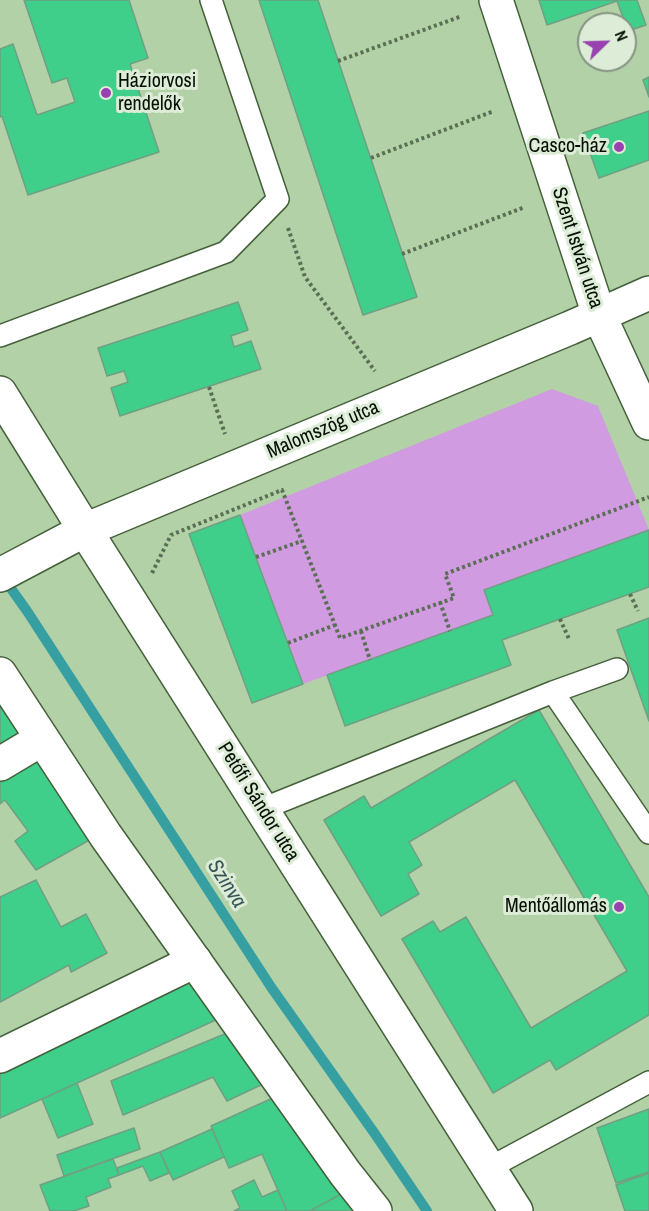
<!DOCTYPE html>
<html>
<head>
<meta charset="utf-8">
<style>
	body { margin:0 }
	#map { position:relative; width:649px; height:1211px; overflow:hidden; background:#b2d1a7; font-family:"Archivo Narrow",sans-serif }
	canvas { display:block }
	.north { position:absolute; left:577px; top:12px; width:60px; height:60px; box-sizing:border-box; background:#dcecd7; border:2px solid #869482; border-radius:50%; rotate:67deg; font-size:16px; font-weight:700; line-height:24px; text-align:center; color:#060f03 }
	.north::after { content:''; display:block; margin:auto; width:21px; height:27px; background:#9742af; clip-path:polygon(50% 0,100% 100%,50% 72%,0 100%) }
</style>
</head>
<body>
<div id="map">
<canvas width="649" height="1211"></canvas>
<div class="north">N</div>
</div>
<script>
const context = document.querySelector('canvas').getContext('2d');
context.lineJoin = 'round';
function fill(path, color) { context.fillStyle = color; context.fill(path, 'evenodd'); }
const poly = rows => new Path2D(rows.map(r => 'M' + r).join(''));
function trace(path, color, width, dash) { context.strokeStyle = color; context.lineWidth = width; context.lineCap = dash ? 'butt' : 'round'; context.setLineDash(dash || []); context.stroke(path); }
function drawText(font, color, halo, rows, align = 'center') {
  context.font = font + ' "Archivo Narrow",sans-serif'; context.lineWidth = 6; context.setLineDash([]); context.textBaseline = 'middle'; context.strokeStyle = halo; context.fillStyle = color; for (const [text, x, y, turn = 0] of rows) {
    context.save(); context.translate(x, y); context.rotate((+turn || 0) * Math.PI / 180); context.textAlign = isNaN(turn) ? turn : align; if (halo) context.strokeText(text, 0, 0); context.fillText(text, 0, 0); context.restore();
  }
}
const green = poly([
	[552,389,598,406,649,530,485,590,493,615,303,684,240,515]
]);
const stream = poly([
	[2,576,27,611,271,987,375,1134,427,1211]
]);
const building = poly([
	[24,0,129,0,148,58,130,64,159,152,28,195,2,116,0,117,0,49,13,44,37,115,75,102,67,78,52,83,24,0],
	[259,0,318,0,417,297,363,315,259,0],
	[539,0,637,0,646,25,628,31,617,1,547,25,539,0],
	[649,77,649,97,643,80,649,77],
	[649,111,649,160,599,178,583,133,649,111],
	[238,302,248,330,231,336,234,347,251,341,261,369,120,416,111,388,128,382,124,371,107,376,98,348,238,302],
	[240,515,303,684,252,703,189,534,240,515],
	[649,530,649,587,502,640,511,665,345,726,327,675,493,615,484,590,649,530],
	[649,618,649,721,617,630,649,618],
	[0,696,29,740,0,756,0,696],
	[539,710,649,897,649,1015,556,1070,550,1060,493,1093,402,939,433,921,440,932,466,917,531,1028,627,971,515,780,409,842,422,865,408,874,419,894,381,916,324,820,364,796,371,808,539,710],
	[36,755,93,838,36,870,15,841,28,831,5,800,0,804,0,777,36,755],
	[36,880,61,927,86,914,107,953,71,972,69,965,0,1002,0,897,36,880],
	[188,974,218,1019,0,1118,0,1064,188,974],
	[227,1033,263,1084,227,1101,213,1077,123,1115,111,1081,227,1033],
	[77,1083,93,1124,58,1138,42,1099,77,1083],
	[275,1097,341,1194,310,1211,287,1211,262,1154,229,1168,211,1126,275,1097],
	[649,1109,649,1172,616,1183,597,1128,649,1109],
	[134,1128,140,1149,64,1176,57,1155,134,1128],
	[212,1129,224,1157,173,1180,160,1152,212,1129],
	[160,1152,169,1173,150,1181,143,1166,119,1175,117,1168,160,1152],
	[113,1159,119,1175,108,1179,111,1187,86,1197,89,1206,74,1211,50,1211,40,1185,113,1159],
	[649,1173,649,1211,625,1211,616,1185,649,1173],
	[254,1180,262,1197,278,1190,287,1211,234,1211,240,1208,232,1191,254,1180],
	[341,1194,353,1211,310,1211,341,1194]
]);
const path = poly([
	[338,61,462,16],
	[371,158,494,111],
	[288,228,305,277,375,371],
	[402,254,525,207],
	[209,387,225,434],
	[256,557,302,541],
	[152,573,171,535,282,490,340,638,454,598,445,574,649,497],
	[630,594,638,611],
	[440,602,450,631],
	[560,619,569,639],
	[361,631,370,660],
	[288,643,335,625]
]);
const service = poly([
	[0,336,226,252,278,199,211,0],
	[553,692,617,669],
	[262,809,553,692,649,833],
	[489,1168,649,1082]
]);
const minor = poly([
	[0,575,85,530,570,328,649,293],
	[0,764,42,739],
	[0,1056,195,961]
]);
const tertiary = poly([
	[496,0,599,315,649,423],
	[0,393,85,530,516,1211],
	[0,674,106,836,345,1173,375,1211]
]);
const markers = [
	[106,93,6,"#9742af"],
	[619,147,6,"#9742af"],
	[619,907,6,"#9742af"]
];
const poiNames = [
	["Háziorvosi",118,82,"left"],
	["rendelők",118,105,"left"],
	["Casco-ház",607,147],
	["Mentőállomás",607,907]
];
const streetNames = [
	["Szent István utca",577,248,72],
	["Malomszög utca",323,430,-23],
	["Petőfi Sándor utca",258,802,58]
];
const waterNames = [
	["Szinva",226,884,57]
];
fill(green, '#d09be1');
trace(stream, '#359fa2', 10);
fill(building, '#3fcf8a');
trace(building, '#709f83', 1.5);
trace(service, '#44603b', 24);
trace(minor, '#44603b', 36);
trace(tertiary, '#44603b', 36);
trace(path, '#5b6f54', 4, [3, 3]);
trace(service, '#fff', 21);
trace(minor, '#fff', 33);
trace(tertiary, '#fff', 33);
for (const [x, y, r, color] of markers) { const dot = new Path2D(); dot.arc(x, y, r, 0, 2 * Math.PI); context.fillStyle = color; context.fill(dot); trace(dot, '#dcecd7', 2); }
drawText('20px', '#060f03', '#dcecd7', poiNames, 'right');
drawText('20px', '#060f03', '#dcecd7', streetNames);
drawText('italic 21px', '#365556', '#dcecd7', waterNames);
</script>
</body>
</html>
